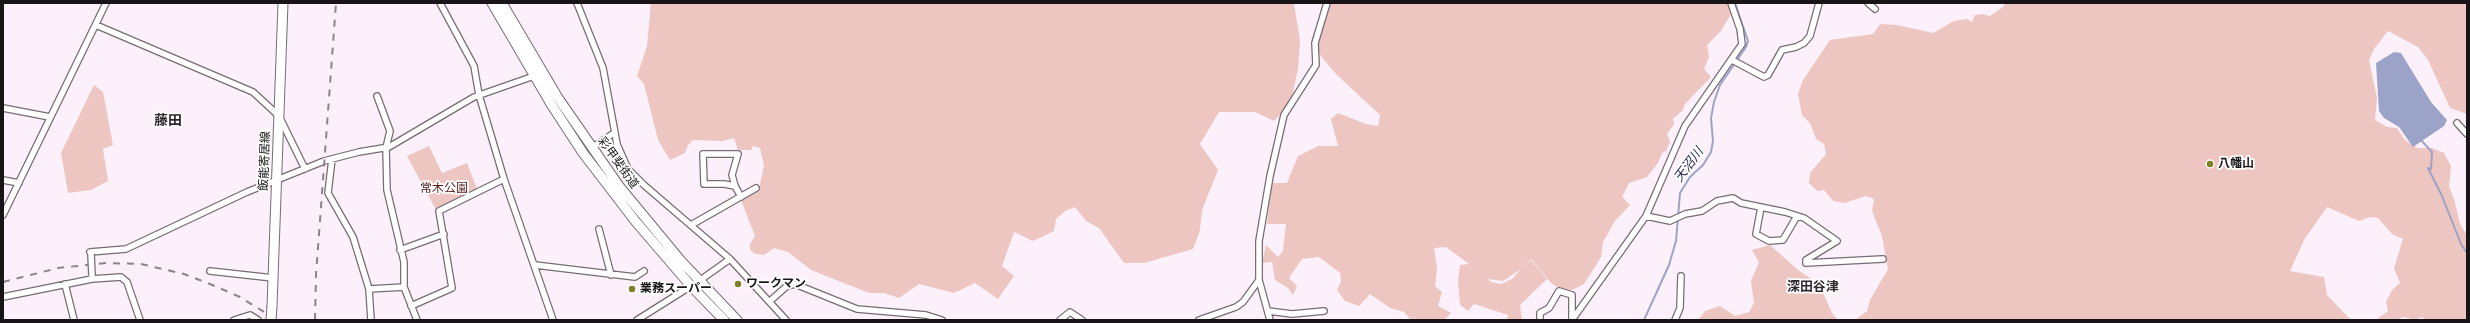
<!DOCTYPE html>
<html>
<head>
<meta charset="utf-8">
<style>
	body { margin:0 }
	#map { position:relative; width:2470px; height:323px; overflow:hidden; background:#fcf1fa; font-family:Karla,sans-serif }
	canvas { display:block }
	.frame { position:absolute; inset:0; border:4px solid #181417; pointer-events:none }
</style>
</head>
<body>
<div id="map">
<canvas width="2470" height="323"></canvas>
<div class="frame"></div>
</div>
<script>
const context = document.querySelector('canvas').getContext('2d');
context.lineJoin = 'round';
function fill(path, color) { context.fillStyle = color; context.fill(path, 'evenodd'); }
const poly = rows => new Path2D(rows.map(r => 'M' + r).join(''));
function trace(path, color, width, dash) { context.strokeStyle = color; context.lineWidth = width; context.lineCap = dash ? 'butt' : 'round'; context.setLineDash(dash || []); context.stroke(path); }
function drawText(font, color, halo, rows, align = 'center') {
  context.font = font + ' Karla,"Noto Sans JP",sans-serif'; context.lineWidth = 3.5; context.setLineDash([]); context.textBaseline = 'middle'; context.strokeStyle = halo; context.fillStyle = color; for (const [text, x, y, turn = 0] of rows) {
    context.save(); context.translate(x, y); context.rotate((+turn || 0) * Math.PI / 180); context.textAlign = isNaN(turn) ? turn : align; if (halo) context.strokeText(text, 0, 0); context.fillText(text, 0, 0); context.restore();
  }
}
const green = poly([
	[651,3,1294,3,1300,41,1298,68,1292,97,1284,110,1274,121,1255,112,1219,112,1200,144,1218,170,1202,210,1200,230,1193,249,1144,263,1124,263,1099,228,1086,221,1075,207,1065,211,1056,219,1054,231,1033,241,1014,232,1002,266,1014,276,998,299,975,283,954,293,919,284,899,298,884,293,869,293,811,270,788,252,774,248,764,255,755,254,750,250,750,244,755,236,741,200,759,189,764,165,760,148,753,146,751,150,738,150,734,138,722,141,693,140,688,145,685,153,670,160,658,140,644,84,637,76,647,46],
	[1331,3,1728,3,1731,14,1721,31,1707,45,1709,57,1704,69,1711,77,1685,104,1683,110,1673,119,1674,124,1667,134,1670,142,1666,151,1662,153,1658,163,1647,177,1629,183,1622,197,1630,205,1615,221,1603,242,1601,257,1584,284,1572,290,1559,288,1551,283,1531,259,1523,268,1531,260,1547,279,1520,305,1522,320,1507,320,1508,315,1474,304,1468,311,1460,305,1458,281,1460,265,1469,264,1446,247,1434,248,1437,269,1435,286,1442,292,1438,306,1451,313,1444,320,1411,320,1404,312,1390,308,1370,294,1359,306,1345,301,1337,290,1341,281,1340,273,1319,257,1302,259,1289,278,1297,286,1293,295,1288,288,1275,280,1272,262,1262,263,1266,245,1278,257,1283,251,1286,224,1267,224,1272,183,1287,183,1298,156,1318,146,1338,146,1331,119,1338,113,1366,124,1378,126,1380,115,1336,74,1316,50],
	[1521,269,1512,279,1501,284,1491,282,1488,279,1503,281],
	[2004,3,2467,3,2467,114,2450,108,2428,60,2418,47,2388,31,2374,49,2369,60,2377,98,2375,120,2387,127,2397,128,2405,140,2417,148,2432,148,2444,153,2451,166,2449,187,2454,199,2460,224,2467,235,2467,320,2425,320,2422,317,2415,320,2404,317,2396,320,2376,320,2388,311,2386,302,2392,290,2400,283,2394,268,2403,239,2392,234,2378,218,2370,217,2359,221,2327,207,2304,240,2290,271,2324,277,2327,295,2351,320,1855,320,1867,311,1870,300,1888,269,1882,236,1872,211,1874,199,1866,196,1844,203,1833,201,1824,190,1817,191,1809,183,1810,173,1826,154,1824,144,1816,139,1810,123,1802,115,1798,94,1803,80,1830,40,1873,34,1880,24,1897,25,1933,33,1954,21,1967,19,1972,22,1975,15,1982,14,1990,16,2004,6],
	[94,85,103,92,113,145,103,149,108,181,91,190,68,193,61,153],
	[429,146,442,173,467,163,477,189,436,210,407,156],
	[1770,245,1798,270,1819,284,1832,313,1838,320,1698,320,1705,311,1720,306,1735,316,1749,312,1754,303,1751,281,1759,262,1752,250]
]);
const water = poly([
	[2394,52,2401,53,2431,102,2447,120,2444,126,2413,147,2399,127,2384,118,2379,111,2376,63]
]);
const stream = poly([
	[2420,139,2432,152,2431,169,2428,168,2442,196,2461,244,2467,253],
	[1644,320,1669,265,1676,241,1680,193,1690,177,1703,165,1711,152,1713,141,1711,118,1714,102,1720,85,1746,47,1748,41,1735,3]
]);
const minor = poly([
	[440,3,474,66,479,95,504,179,553,320],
	[577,3,603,68,617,144,628,169,644,185,730,259,786,320],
	[1868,3,1875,9],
	[96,25,253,92,279,116,305,169],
	[1732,60,1764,77,1768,75,1782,50,1796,47,1804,43,1810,36,1819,3],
	[377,96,390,131,386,148,387,190,404,262,404,287,417,320],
	[3,108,50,117],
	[2457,123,2467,134],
	[591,148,614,133],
	[332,159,328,193,353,237,369,289,371,320],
	[3,180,19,183],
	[735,186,724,184,704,184,703,154,738,154,732,175,735,186,741,197],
	[1761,207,1756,234,1769,241,1783,240,1797,216],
	[3,215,106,3],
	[1646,216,1670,221,1685,214,1702,211,1717,201,1733,198,1741,203,1785,212,1804,218,1837,241,1806,260,1806,263,1883,259],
	[691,225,756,188],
	[599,229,611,275],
	[400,250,444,234],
	[91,254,90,252,126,249,247,192,324,161,359,152,389,147,474,97,534,76],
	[535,265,635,277,644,271],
	[210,271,273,278],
	[65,284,74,320],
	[369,289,404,287],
	[3,297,92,279,121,277,127,282,140,320],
	[770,301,787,286,795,284,857,309,926,315,942,320],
	[411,306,452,288,439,211,504,179],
	[1268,311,1292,314,1324,311],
	[234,320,250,315,258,320],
	[637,320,699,281,730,259],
	[1060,320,1070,312,1082,320],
	[1199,320,1236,307,1243,302,1259,280],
	[1270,320,1259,280,1259,241,1270,176,1284,115,1316,65,1315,43,1327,3],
	[1540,320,1540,313,1549,308,1559,291,1572,295,1572,320],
	[1572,320,1646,216,1685,126,1742,44,1740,29,1731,3],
	[1675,320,1680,308,1681,276]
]);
const primary = poly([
	[272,306,283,3]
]);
const trunk = poly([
	[492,3,551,104,583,153,636,222,691,286,724,320],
	[502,3,558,98,619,186,681,261,737,320]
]);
const rail = poly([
	[3,282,58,268,106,263,141,264,184,274,210,284,240,297,277,320],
	[315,320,316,275,336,3]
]);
const minorBridge = poly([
	[91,254,92,275]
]);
const primaryBridge = poly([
	[271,320,272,306]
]);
const markers = [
	[2210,164,4,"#827f27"],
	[738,284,4,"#827f27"],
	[632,289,4,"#827f27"]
];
const streetNames = [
	["飯能寄居線",265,161,-88],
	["彩甲斐街道",618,163,54]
];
const poiNames = [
	["八幡山",2218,164],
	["ワークマン",746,284],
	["業務スーパー",640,289]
];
const parkNames = [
	["常木公園",444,189]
];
const waterNames = [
	["天沼川",1689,165,-53]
];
const neighbourhoodNames = [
	["深田谷津",1813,287]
];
const quarterNames = [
	["藤田",168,121]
];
fill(green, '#edc6c2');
fill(water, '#9ca3c8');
trace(stream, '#9ca3c8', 2);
trace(minor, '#766c74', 8);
trace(primary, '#766c74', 11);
trace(trunk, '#766c74', 11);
trace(minor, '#fff', 5.5);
trace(primary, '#fff', 9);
trace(trunk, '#fff', 9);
trace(rail, '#8b848a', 2, [7, 7]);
trace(minorBridge, '#766c74', 8, []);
trace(primaryBridge, '#766c74', 11, []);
trace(minorBridge, '#fff', 5.5);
trace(primaryBridge, '#fff', 9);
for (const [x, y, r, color] of markers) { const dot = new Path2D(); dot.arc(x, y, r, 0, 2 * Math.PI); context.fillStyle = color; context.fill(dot); trace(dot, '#fff', 1.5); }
drawText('12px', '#181417', '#fff', streetNames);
drawText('bold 12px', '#181417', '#fff', poiNames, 'left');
drawText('12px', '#551d1b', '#fff', parkNames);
drawText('italic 13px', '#1f2352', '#fff', waterNames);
drawText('bold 13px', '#2f272e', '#fff', neighbourhoodNames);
drawText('bold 14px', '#2f272e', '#fff', quarterNames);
</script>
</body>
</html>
